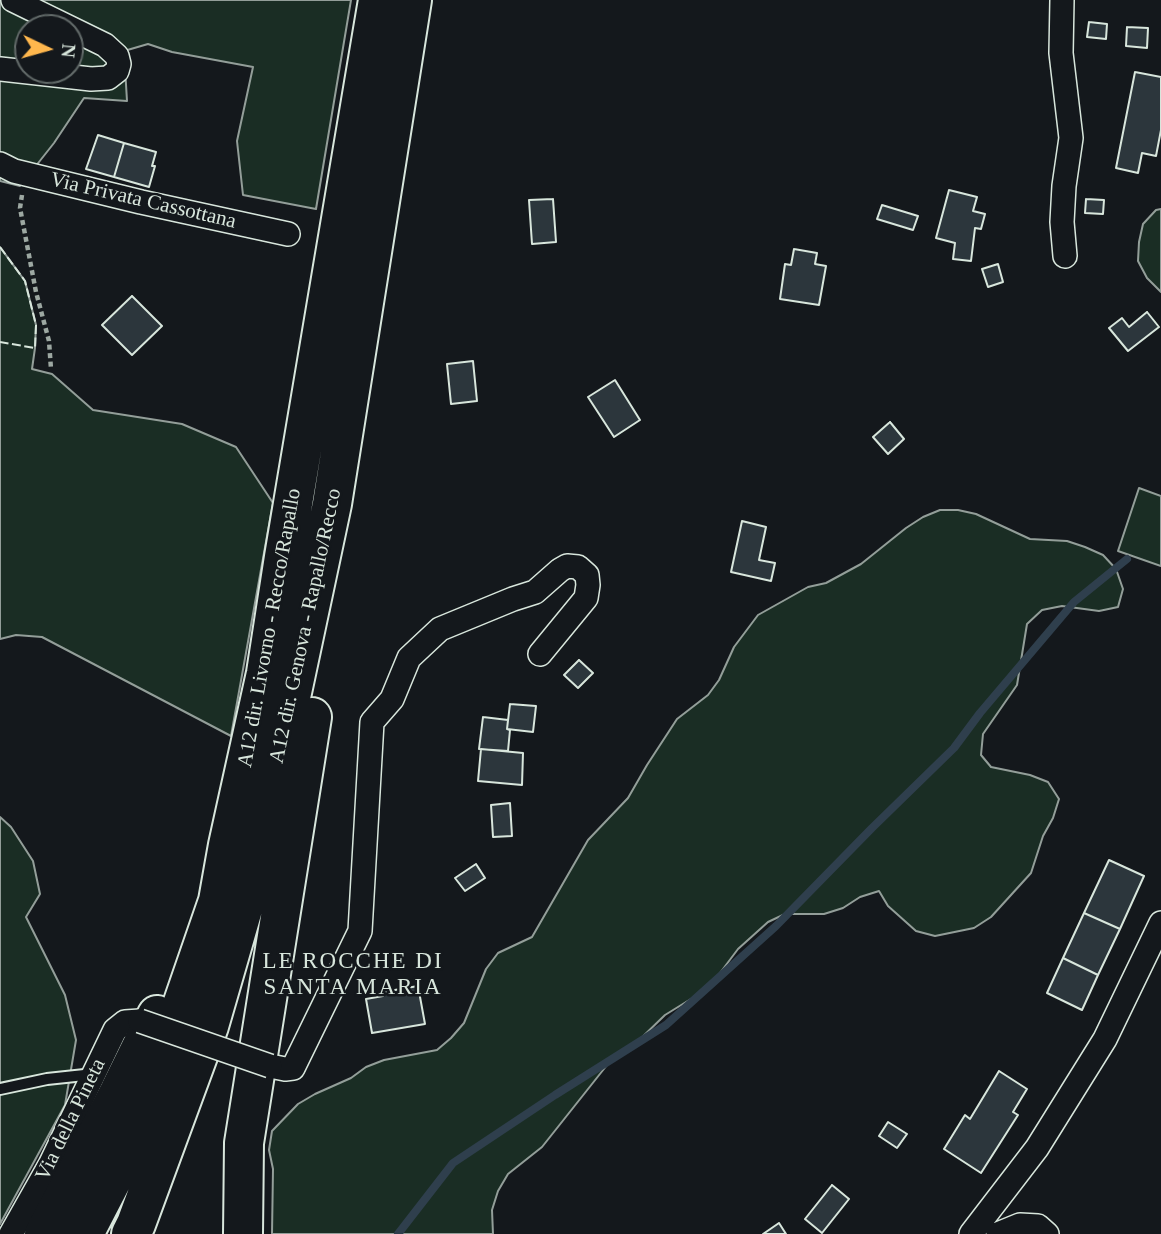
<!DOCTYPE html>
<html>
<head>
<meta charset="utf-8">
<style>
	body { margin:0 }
	#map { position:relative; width:1161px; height:1234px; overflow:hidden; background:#14181c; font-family:"Times New Roman",serif }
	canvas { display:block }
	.north { position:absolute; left:14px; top:14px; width:70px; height:70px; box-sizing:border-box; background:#14181c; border:2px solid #626a69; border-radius:50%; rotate:95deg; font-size:19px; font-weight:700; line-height:28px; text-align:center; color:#d8e6dc }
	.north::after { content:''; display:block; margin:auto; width:24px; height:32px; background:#ffb74d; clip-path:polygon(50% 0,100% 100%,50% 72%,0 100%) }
</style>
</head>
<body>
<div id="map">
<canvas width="1161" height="1234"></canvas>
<div class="north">N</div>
</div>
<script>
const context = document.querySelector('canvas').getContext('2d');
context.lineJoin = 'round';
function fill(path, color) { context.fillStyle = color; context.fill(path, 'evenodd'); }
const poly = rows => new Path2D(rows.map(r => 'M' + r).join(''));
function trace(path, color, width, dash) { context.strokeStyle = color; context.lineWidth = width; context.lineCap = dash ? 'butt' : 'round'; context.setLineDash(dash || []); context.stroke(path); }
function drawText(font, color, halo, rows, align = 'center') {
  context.font = font + ' "Times New Roman",serif'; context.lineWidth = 5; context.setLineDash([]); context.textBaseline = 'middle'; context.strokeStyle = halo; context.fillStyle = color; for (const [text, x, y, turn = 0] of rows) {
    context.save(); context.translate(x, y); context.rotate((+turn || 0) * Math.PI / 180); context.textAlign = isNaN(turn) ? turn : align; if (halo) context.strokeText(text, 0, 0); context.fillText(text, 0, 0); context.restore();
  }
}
const green = poly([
	[0,0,351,0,316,209,243,195,237,141,253,67,172,52,148,44,124,51,127,101,84,98,54,143,20,186,0,181,0,0],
	[28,28,70,28,70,70,28,70,28,28],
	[1161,209,1161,292,1147,278,1138,261,1139,242,1143,224,1156,210,1161,209],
	[0,247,25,281,36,325,35,348,32,369,52,374,93,410,182,424,236,447,273,503,231,736,42,637,16,635,0,639,0,247],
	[1139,488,1161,496,1161,566,1118,551,1139,488],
	[940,510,958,510,976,514,1030,539,1067,541,1085,547,1103,555,1116,569,1123,589,1118,607,1099,611,1062,606,1042,610,1027,624,1017,685,983,734,981,755,991,767,1030,775,1048,782,1059,799,1053,818,1043,836,1031,873,991,917,974,928,935,936,916,931,888,906,879,891,860,897,843,908,824,914,785,914,768,922,738,949,714,981,699,994,665,1015,633,1046,615,1055,542,1147,508,1174,498,1191,492,1210,493,1234,272,1234,273,1169,269,1150,272,1131,298,1104,315,1094,351,1078,366,1067,384,1060,437,1050,451,1038,464,1023,486,969,498,953,532,937,588,840,628,798,647,765,677,719,708,695,719,680,734,647,758,615,808,587,826,583,861,564,906,528,923,517,940,510],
	[0,817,11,827,33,861,40,894,26,917,65,995,76,1040,65,1105,0,1224,0,817]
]);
const stream = poly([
	[398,1234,453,1163,555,1095,666,1025,776,926,872,828,954,748,980,713,1074,602,1127,559]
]);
const building = poly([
	[1089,22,1107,24,1106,39,1087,37,1089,22],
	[1127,27,1148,28,1147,48,1126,46,1127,27],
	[1135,72,1161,77,1161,130,1156,156,1142,153,1138,173,1116,168,1135,72],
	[98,135,124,143,114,177,86,169,98,135],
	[124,143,156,152,152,166,155,166,149,187,114,177,124,143],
	[949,190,977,197,973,211,985,214,981,229,975,228,971,261,953,259,955,243,936,238,949,190],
	[553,199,556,242,532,244,529,200,553,199],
	[1086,199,1104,200,1103,214,1085,213,1086,199],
	[882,205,918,216,913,230,877,219,882,205],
	[794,249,817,253,815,264,826,266,819,305,780,299,785,264,791,265,794,249],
	[998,264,1003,282,988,287,982,269,998,264],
	[132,296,162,326,132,355,102,325,132,296],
	[1147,312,1159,327,1128,351,1109,328,1122,318,1129,327,1147,312],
	[473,361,477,401,451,404,447,364,473,361],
	[615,380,640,420,614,437,588,397,615,380],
	[890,422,904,439,888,454,873,437,890,422],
	[742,521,766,527,759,560,775,563,771,581,731,572,742,521],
	[579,660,593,673,578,688,564,675,579,660],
	[510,704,536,706,533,732,507,729,510,704],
	[483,717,508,720,507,729,510,730,508,751,479,749,483,717],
	[481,749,523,753,522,785,478,781,481,749],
	[510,803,512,836,493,837,491,805,510,803],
	[1109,860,1144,876,1120,929,1084,913,1109,860],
	[476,864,485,878,465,891,455,878,476,864],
	[1084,913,1120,929,1098,975,1063,958,1084,913],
	[1063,958,1098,975,1082,1010,1047,993,1063,958],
	[418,986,425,1024,372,1033,366,999,383,996,383,992,418,986],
	[999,1071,1027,1089,1013,1112,1018,1115,981,1173,944,1149,965,1115,970,1119,999,1071],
	[888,1122,907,1134,897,1148,879,1136,888,1122],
	[832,1185,849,1199,822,1233,805,1219,832,1185],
	[779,1223,786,1234,763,1234,779,1223]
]);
const path = poly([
	[22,195,20,208,36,292,49,341,51,369]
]);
const service = poly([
	[0,1089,47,1079,94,1074]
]);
const minor = poly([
	[1062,0,1061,53,1071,138,1064,186,1062,222,1065,256],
	[0,69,91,79,108,78,117,71,119,64,117,56,105,45,13,0],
	[0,164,14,171,141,202,288,234],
	[270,1066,285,1069,293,1068,360,931,372,722,392,699,409,658,440,629,513,599,535,592,560,570,567,566,578,567,587,575,588,585,586,598,540,654],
	[11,1234,50,1165,115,1030,125,1022,140,1021],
	[971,1234,1037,1148,1105,1039,1161,923],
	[998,1234,1020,1225,1038,1226,1047,1234]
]);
const motorway = poly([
	[44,1234,119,1092,157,1015],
	[84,1234,141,1124,218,901,228,845,266,673,284,557,378,0],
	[131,1234,136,1224,209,1026,254,871,332,504,412,0],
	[243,1234,244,1143,312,717]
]);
const minorBridge = poly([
	[140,1021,270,1066]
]);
const fence = poly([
	[0,247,25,281,36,325,35,348,0,342]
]);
const streetNames = [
	["Via Privata Cassottana",143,201,13],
	["A12 dir. Genova - Rapallo/Recco",306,626,-78],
	["A12 dir. Livorno - Recco/Rapallo",270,628,-80],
	["Via della Pineta",71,1120,-64]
];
const neighbourhoodNames = [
	["LE ROCCHE DI",353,962],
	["SANTA MARIA",353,988]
];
fill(green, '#1a2d24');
trace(green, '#939e99', 2);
trace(stream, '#2f3f4d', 8);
fill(building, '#2c363c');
trace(building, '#d8e6dc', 2);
trace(service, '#d8e6dc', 14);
trace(minor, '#d8e6dc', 26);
trace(motorway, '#d8e6dc', 42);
trace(path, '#9da8a2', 4.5, [5, 3.5]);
trace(service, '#14181c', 10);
trace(minor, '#14181c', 23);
trace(motorway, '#14181c', 38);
trace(minorBridge, '#d8e6dc', 26, []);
trace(minorBridge, '#14181c', 23);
trace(fence, '#d8e6dc', 2, [9, 3.5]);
drawText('21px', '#d8e6dc', '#14181c', streetNames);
context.letterSpacing = '2px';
drawText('23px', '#d8e6dc', '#14181c', neighbourhoodNames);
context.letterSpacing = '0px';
</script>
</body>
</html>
